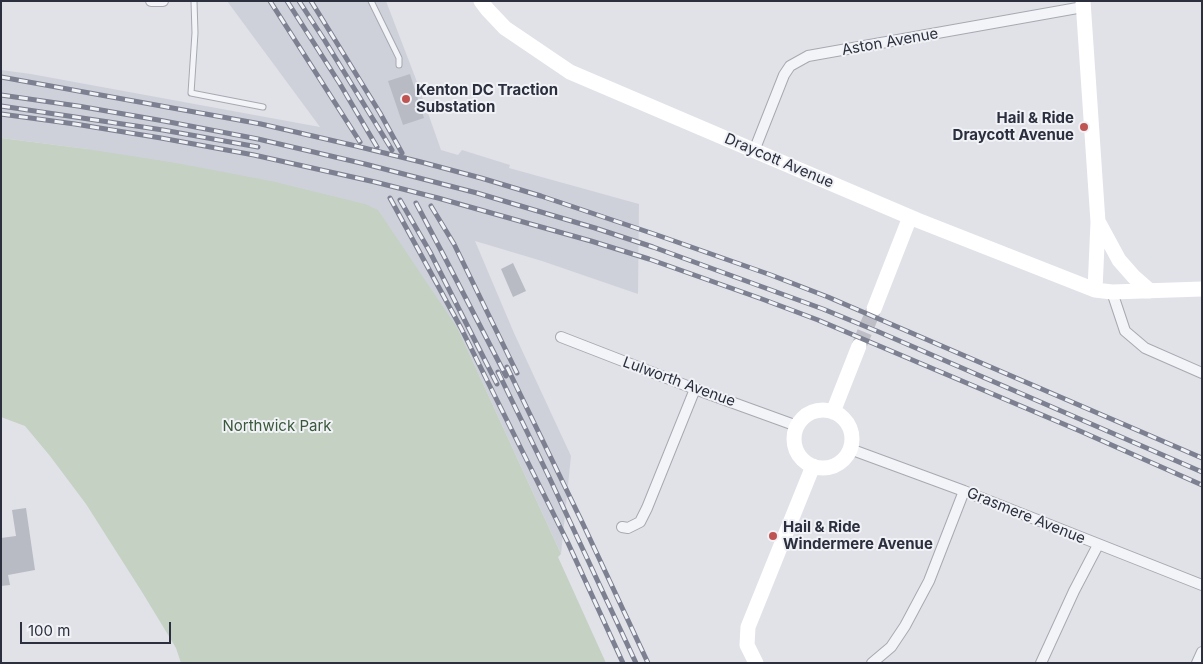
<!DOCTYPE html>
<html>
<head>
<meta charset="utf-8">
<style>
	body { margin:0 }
	#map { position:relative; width:1203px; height:664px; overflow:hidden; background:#e1e2e8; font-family:Inter,sans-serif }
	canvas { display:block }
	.frame { position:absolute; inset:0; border:2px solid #2b2f3e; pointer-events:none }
	.scale { position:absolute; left:20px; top:622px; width:151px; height:22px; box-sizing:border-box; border:2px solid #2b2f3e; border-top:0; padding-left:6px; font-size:15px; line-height:18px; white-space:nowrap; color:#2b2f3e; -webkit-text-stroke:4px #f0f2f6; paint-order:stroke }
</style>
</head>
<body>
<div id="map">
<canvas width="1203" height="664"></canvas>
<div class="frame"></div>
<div class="scale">100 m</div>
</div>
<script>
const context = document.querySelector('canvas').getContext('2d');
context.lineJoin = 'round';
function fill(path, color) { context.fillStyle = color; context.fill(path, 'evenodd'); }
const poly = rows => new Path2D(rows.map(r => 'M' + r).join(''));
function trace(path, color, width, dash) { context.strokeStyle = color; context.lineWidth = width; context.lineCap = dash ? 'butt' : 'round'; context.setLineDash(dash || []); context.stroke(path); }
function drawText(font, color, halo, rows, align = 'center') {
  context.font = font + ' Inter,sans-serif'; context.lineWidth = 4; context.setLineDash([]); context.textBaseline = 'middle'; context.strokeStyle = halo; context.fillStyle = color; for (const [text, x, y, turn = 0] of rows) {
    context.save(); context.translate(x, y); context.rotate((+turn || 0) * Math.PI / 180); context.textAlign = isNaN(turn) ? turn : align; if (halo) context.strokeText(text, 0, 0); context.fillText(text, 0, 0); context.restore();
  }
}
const built = poly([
	[227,1,386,1,417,82,441,150,458,155,462,150,510,165,509,168,639,204,638,294,542,261,475,241,514,333,571,456,561,554,458,329,87,149,1,138,1,70,31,74,320,127]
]);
const green = poly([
	[1,138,87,149,176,163,271,181,365,204,378,210,458,329,561,554,558,557,606,663,181,663,176,648,170,638,142,592,86,504,50,456,25,426,1,417]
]);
const building = poly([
	[410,74,424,118,403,125,388,81],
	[513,263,526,291,513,297,501,269],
	[26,508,35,570,8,575,10,585,1,586,1,538,16,536,12,510]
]);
const secondaryTunnel = poly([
	[859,346,874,309]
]);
const lane = poly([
	[194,1,195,33,191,93,263,107],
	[371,1,399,58,399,65]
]);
const street = poly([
	[151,1,163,1],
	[754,151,784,75,790,66,808,56,1083,7],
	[1112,292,1125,331,1145,348,1202,373],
	[561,337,695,389,797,426],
	[850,449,964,491,1202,585],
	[622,527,628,528,640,522,647,508,695,389],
	[872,663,891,647,905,626,929,581,964,491],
	[1041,663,1074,591,1098,545],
	[1197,663,1202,652]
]);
const secondary = poly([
	[481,1,487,9,505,28,570,72,917,220,1095,290,1112,292,1202,289],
	[1083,1,1098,222,1095,290],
	[1099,223,1119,260,1134,277,1150,291],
	[874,309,910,217],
	'794 439a29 29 0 1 1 58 0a29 29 0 1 1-58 0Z',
	[833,412,859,346],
	[756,663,747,645,748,627,813,466]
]);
const rail = poly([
	[270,1,360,142],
	[287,1,340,84,377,147],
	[299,1,325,41,392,150],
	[311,1,380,113,402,153],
	[1,77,261,124,356,146,421,162,481,178,541,196,657,235,771,275,828,297,1202,458],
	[1,95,78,106,164,121,258,139,365,164,477,193,595,228,653,247,823,309,879,332,1202,472],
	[1,106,163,130,258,147],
	[1,114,75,124,161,138,254,155,375,182,438,198,591,241,649,259,762,299,818,320,1080,431,1202,485],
	[390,198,461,328,568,543,623,663],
	[400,200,430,252,497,384],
	[416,203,444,256,506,376],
	[431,206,454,244,517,373],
	[507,367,583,524,648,663],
	[498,372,550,479,636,663]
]);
const markers = [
	[406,99,5,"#c05453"],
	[1084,127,5,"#c05453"],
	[773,536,5,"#c05453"]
];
const streetNames = [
	["Aston Avenue",890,42,-10],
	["Draycott Avenue",779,161,23],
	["Lulworth Avenue",679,382,20],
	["Grasmere Avenue",1026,516,22]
];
const poiNames = [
	["Kenton DC Traction",416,90],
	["Substation",416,107],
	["Hail & Ride",1074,118,"right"],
	["Draycott Avenue",1074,135,"right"],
	["Hail & Ride",783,527],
	["Windermere Avenue",783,544]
];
const parkNames = [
	["Northwick Park",277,426]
];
fill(built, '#cfd1da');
fill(green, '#c4d1c3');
fill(building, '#b9bbc4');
trace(secondaryTunnel, '#bdbec6', 15, [15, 8]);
trace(lane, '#a7a9b2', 7);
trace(street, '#a7a9b2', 12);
trace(lane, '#f3f4f7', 5);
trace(street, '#f3f4f7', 10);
trace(secondary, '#fff', 15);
trace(rail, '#7c8090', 5);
trace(rail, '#f0f2f6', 3, [9]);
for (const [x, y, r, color] of markers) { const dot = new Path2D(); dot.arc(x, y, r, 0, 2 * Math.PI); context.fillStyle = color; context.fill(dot); trace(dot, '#f0f2f6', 2); }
drawText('15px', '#2b2f3e', '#f0f2f6', streetNames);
drawText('bold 15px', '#2b2f3e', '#f0f2f6', poiNames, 'left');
drawText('15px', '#3a583a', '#f0f2f6', parkNames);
</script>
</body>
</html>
